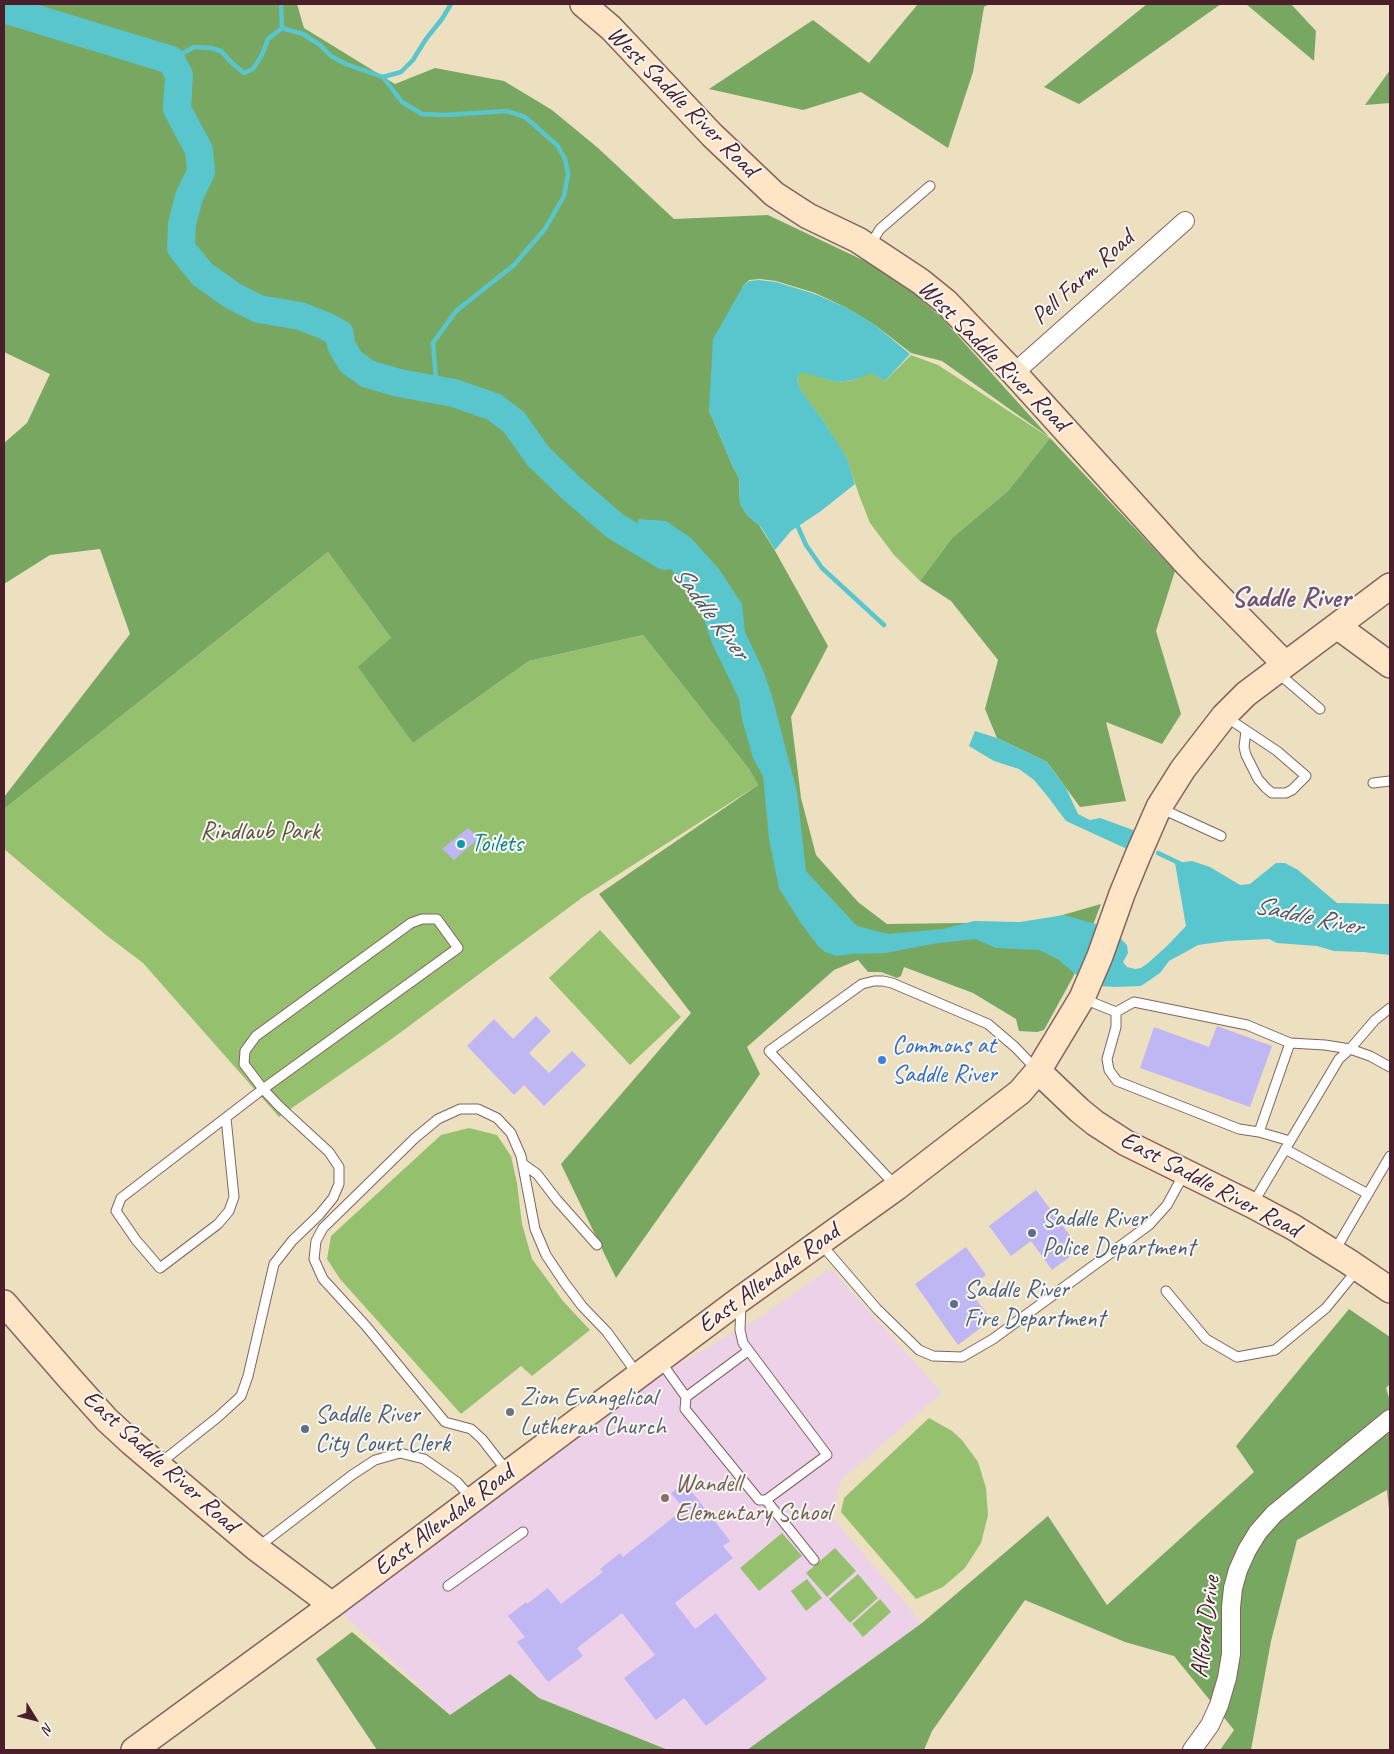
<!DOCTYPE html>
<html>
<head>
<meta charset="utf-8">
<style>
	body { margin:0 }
	#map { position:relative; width:1394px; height:1754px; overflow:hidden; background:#ece0c0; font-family:Caveat,sans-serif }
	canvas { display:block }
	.frame { position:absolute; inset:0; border:5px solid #4a1f2b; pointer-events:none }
	.north { position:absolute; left:10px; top:1694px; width:50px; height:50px; -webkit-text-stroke:4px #f6f6f2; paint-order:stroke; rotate:126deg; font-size:14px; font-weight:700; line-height:20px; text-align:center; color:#4a1f2b }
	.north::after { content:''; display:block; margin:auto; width:18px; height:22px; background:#4a1f2b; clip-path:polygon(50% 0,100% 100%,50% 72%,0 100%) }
</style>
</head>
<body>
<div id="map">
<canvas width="1394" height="1754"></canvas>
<div class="frame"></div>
<div class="north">N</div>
</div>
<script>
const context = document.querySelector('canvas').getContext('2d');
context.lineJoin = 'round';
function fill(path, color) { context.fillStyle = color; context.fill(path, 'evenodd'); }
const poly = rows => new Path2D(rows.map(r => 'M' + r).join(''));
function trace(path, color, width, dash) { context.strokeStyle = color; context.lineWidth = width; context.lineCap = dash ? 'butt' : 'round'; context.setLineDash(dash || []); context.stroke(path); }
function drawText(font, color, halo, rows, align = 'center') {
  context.font = font + ' Caveat,sans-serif'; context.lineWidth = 4; context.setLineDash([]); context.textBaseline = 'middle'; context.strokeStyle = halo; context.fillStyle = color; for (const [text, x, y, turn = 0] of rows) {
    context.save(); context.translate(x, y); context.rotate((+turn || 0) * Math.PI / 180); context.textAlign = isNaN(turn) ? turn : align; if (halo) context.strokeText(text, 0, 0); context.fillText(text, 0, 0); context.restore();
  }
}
const built = poly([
	[830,1268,942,1393,841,1480,831,1516,922,1623,747,1750,668,1750,539,1698,510,1674,450,1715,341,1612,652,1379,759,1318]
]);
const green = poly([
	[911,355,938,365,1050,438,1008,491,952,538,920,581,894,555,870,523,859,495,847,459,825,423,801,392,797,379,801,371,836,382,854,380,871,372,885,381],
	[328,552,391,638,413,743,529,661,643,635,749,769,758,785,583,897,393,1038,279,1117,143,963,106,935,4,849,4,809],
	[600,930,681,1017,630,1065,549,978],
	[469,1128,497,1135,511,1156,517,1183,522,1224,532,1259,563,1301,590,1330,532,1376,521,1366,461,1414,340,1279,327,1259,331,1236,441,1135],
	[929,1418,952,1431,962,1440,978,1462,986,1488,988,1515,981,1543,965,1568,943,1587,916,1599,841,1512,844,1498],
	[782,1533,802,1556,759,1591,740,1568],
	[835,1548,856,1571,827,1597,806,1573],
	[858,1574,878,1598,850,1623,829,1599],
	[807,1579,822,1598,806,1611,791,1591],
	[880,1599,891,1612,863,1637,852,1624]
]);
const forest = poly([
	[4,4,297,4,304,28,395,84,435,68,504,81,552,110,598,148,674,219,768,215,890,273,941,317,1049,437,942,361,911,353,875,325,845,307,815,293,776,281,760,279,749,280,743,286,709,410,733,467,739,478,740,504,748,516,759,525,774,549,828,646,791,717,801,798,816,855,858,902,887,924,1038,922,1101,904,1073,977,1044,1030,1037,1032,1019,1031,1016,1019,973,993,904,967,901,976,897,978,881,972,868,972,858,960,834,970,747,1047,760,1074,616,1278,561,1164,691,1013,599,894,758,785,749,769,643,635,529,661,413,743,358,667,391,638,328,552,4,809,4,797,130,634,100,549,50,555,4,584,4,443,27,423,50,374,4,352],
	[918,4,989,4,984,7,973,72,948,148,861,92,803,110,709,89,813,20,869,63],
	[1147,4,1221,4,1079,104,1044,87],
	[1246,4,1291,4,1316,31,1314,61],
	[1390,70,1390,103,1365,105],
	[1050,438,1175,571,1156,631,1181,714,1162,744,1106,722,1126,801,1080,807,1047,762,997,738,985,709,998,660,951,601,920,581,952,538,1008,491],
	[1349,1309,1390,1337,1390,1384,1386,1388,1390,1401,1390,1519,1387,1490,1297,1540,1271,1641,1251,1750,1220,1750,1234,1730,1174,1656,1125,1642,1025,1600,932,1731,924,1750,747,1750,922,1623,1048,1516,1107,1605,1254,1472,1236,1446],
	[352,1632,450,1715,510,1674,539,1698,668,1750,377,1750,316,1659]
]);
const water = poly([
	[759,280,776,282,815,294,845,307,875,325,910,354,885,381,871,373,854,380,836,382,801,372,797,379,801,391,825,423,847,458,855,484,821,511,791,531,775,550,761,527,748,516,740,504,739,478,733,467,709,410,713,339,743,286,749,281],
	[639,519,666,521,691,538,719,569,742,604,745,632,763,670,772,696,797,792,806,871,857,926,888,934,943,929,974,921,1020,922,1064,915,1099,925,1113,931,1127,945,1128,953,1123,962,1127,967,1135,969,1141,968,1148,963,1166,947,1186,926,1175,863,1192,861,1210,867,1240,885,1250,884,1276,863,1285,863,1298,870,1337,903,1390,904,1390,955,1363,952,1334,951,1317,946,1277,943,1269,939,1227,941,1198,945,1191,949,1169,961,1160,973,1141,986,1114,987,1101,986,1075,974,1059,960,1039,950,996,948,975,939,932,944,886,953,852,954,836,956,825,952,819,947,800,922,779,888,769,839,763,776,753,758,742,719,739,699,712,643,697,598,668,566,630,542],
	[975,731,997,738,1047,762,1066,788,1078,814,1090,820,1100,818,1136,831,1127,849,1066,821,1048,797,1034,780,1019,769,994,761,969,746]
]);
const stream = poly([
	[281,4,282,28],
	[171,60,194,47,211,48,221,51,232,63,244,73,253,69,262,55,268,39,282,28,303,34,320,45,331,56,346,64,383,77,401,72,413,60,426,39,442,19,451,4],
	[383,77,402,102,422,114,445,115,507,111,525,117,557,145,565,159,568,174,564,196,545,229,514,265,456,311,433,343,437,390],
	[798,527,806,545,822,568,884,625],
	[1158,853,1183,865]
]);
const river = poly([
	[4,9,171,60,179,75,177,109,199,150,201,172,189,197,182,224,181,248,202,274,233,296,259,309,300,316,326,326,340,334,341,345,351,362,368,374,399,383,454,393,494,407,514,422,538,456,571,488,615,526,665,556]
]);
const building = poly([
	[468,828,479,838,454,860,442,849],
	[536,1016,551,1031,529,1053,549,1073,572,1051,586,1065,544,1106,524,1085,514,1095,467,1046,494,1019,513,1039],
	[1217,1026,1272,1046,1250,1107,1140,1068,1154,1027,1209,1047],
	[1036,1190,1080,1249,1052,1270,1031,1241,1011,1256,989,1226],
	[966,1247,986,1275,968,1288,991,1320,958,1345,915,1284],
	[685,1483,730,1541,723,1546,733,1558,675,1603,695,1629,716,1613,767,1679,706,1726,684,1698,656,1720,624,1678,655,1655,622,1613,577,1648,583,1656,548,1682,517,1642,525,1637,508,1616,526,1602,527,1604,548,1588,561,1604,603,1572,600,1569,620,1553,623,1557,684,1509,671,1493]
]);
const lane = poly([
	[869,247,880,229,930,186],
	[1278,673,1320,709],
	[1226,717,1277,751,1306,776,1292,790,1286,793,1272,793,1266,788,1258,779,1246,755,1244,747,1246,731],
	[1373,783,1390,781],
	[1160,808,1221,836],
	[1084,999,1116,1012],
	[1116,1012,1134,1002,1247,1025,1290,1043,1259,1132],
	[1116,1012,1116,1027,1107,1059,1109,1070,1117,1081,1239,1129,1259,1132,1290,1141],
	[1290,1043,1325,1045,1350,1049,1375,1020,1390,1008],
	[1285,1149,1368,1194],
	[523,1164,537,1174,557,1200,597,1245],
	[895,1185,769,1051,862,984,874,981,883,981,892,983,988,1024,1015,1047,1036,1069],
	[1252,1205,1339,1059,1350,1049,1370,1056,1390,1067],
	[821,1244,877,1309,919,1350,933,1356,962,1357,993,1339,1149,1225,1167,1205,1184,1174],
	[1334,1252,1390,1156],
	[1166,1291,1206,1339,1237,1357,1275,1350,1326,1308,1357,1270],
	[661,1362,686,1397,685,1409,759,1500,766,1500,827,1455,743,1343,740,1330,741,1303],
	[686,1397,748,1351],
	[159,1464,218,1417,241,1396,248,1376,274,1264,292,1241,319,1215,333,1198,339,1184,339,1167,329,1152,279,1106,263,1089,244,1064,245,1051,256,1036,411,923,422,919,437,919,458,948,263,1089,121,1198,116,1211,136,1240,160,1268,218,1224,229,1211,234,1197,226,1118],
	[507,1471,482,1439,471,1429,445,1422,366,1326,323,1279,314,1259,316,1241,323,1228,415,1138,438,1119,460,1109,478,1109,497,1118,511,1133,521,1156,535,1229,546,1255,564,1282,582,1306,607,1332,638,1375],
	[766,1500,814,1560],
	[258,1547,352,1475,375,1460,400,1453,424,1459,457,1482,472,1499],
	[448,1586,523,1532]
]);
const street = poly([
	[1014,373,1185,221],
	[1192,1750,1210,1725,1219,1705,1227,1678,1231,1654,1231,1607,1233,1588,1238,1570,1247,1550,1258,1532,1274,1514,1390,1419]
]);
const secondary = poly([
	[583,4,611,28,712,135,774,194,808,216,858,240,920,281,946,302,1014,373,1188,565,1285,664],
	[1337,626,1390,665],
	[1038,1071,1079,1110,1095,1123,1126,1143,1252,1205,1293,1227,1349,1262,1390,1290],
	[4,1303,72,1381,107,1420,132,1443,256,1548,332,1605],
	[134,1750,332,1605,742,1298,897,1187,1020,1092,1038,1071,1082,998,1100,956,1122,894,1138,855,1159,807,1183,769,1224,716,1246,694,1390,586]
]);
const markers = [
	[461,844,5,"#0f9aa8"],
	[882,1060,5,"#3f7fe0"],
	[1032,1233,5,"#5c6f8a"],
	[954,1304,5,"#5c6f8a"],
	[510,1412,5,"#6b7280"],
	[305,1429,5,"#5c6f8a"],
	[665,1498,5,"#8d6e63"]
];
const streetNames = [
	["West Saddle River Road",682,102,45],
	["Pell Farm Road",1083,278,-42],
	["West Saddle River Road",993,356,45],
	["East Saddle River Road",1210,1185,28],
	["East Allendale Road",769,1279,-36],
	["East Saddle River Road",160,1462,42],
	["East Allendale Road",444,1521,-37],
	["Alford Drive",1206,1627,-83]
];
const parkNames = [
	["Rindlaub Park",260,832]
];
const cultureNames = [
	["Toilets",471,844]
];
const shopNames = [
	["Commons at",892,1046],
	["Saddle River",892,1075]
];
const serviceNames = [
	["Saddle River",1042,1219],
	["Police Department",1042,1248],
	["Saddle River",964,1290],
	["Fire Department",964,1319],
	["Saddle River",315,1415],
	["City Court Clerk",315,1444]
];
const worshipNames = [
	["Zion Evangelical",520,1398],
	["Lutheran Church",520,1427]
];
const educationNames = [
	["Wandell",675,1484],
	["Elementary School",675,1513]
];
const waterNames = [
	["Saddle River",710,613,53],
	["Saddle River",1308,917,12]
];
const quarterNames = [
	["Saddle River",1291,599]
];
fill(built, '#edd1e9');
fill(green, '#95c16f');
fill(forest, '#78a762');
fill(water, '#58c6cc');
trace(stream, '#58c6cc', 4.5);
trace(river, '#58c6cc', 28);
fill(building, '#bfb6f4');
trace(lane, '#83635f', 11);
trace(street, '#83635f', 20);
trace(secondary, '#83635f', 28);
trace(lane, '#fff', 9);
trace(street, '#fff', 18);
trace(secondary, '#fde5c5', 25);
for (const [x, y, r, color] of markers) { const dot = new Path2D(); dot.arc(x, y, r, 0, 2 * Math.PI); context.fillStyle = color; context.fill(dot); trace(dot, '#f6f6f2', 2); }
drawText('25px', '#4a1f2b', '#f6f6f2', streetNames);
drawText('25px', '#60503f', '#f6f6f2', parkNames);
drawText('25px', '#0d838f', '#f6f6f2', cultureNames, 'left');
drawText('25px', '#366cbe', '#f6f6f2', shopNames, 'left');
drawText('25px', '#4e5e75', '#f6f6f2', serviceNames, 'left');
drawText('25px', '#5b616d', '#f6f6f2', worshipNames, 'left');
drawText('25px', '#785e54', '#f6f6f2', educationNames, 'left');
drawText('italic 26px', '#4f5963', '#f6f6f2', waterNames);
drawText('bold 28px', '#735471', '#f6f6f2', quarterNames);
</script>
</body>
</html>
